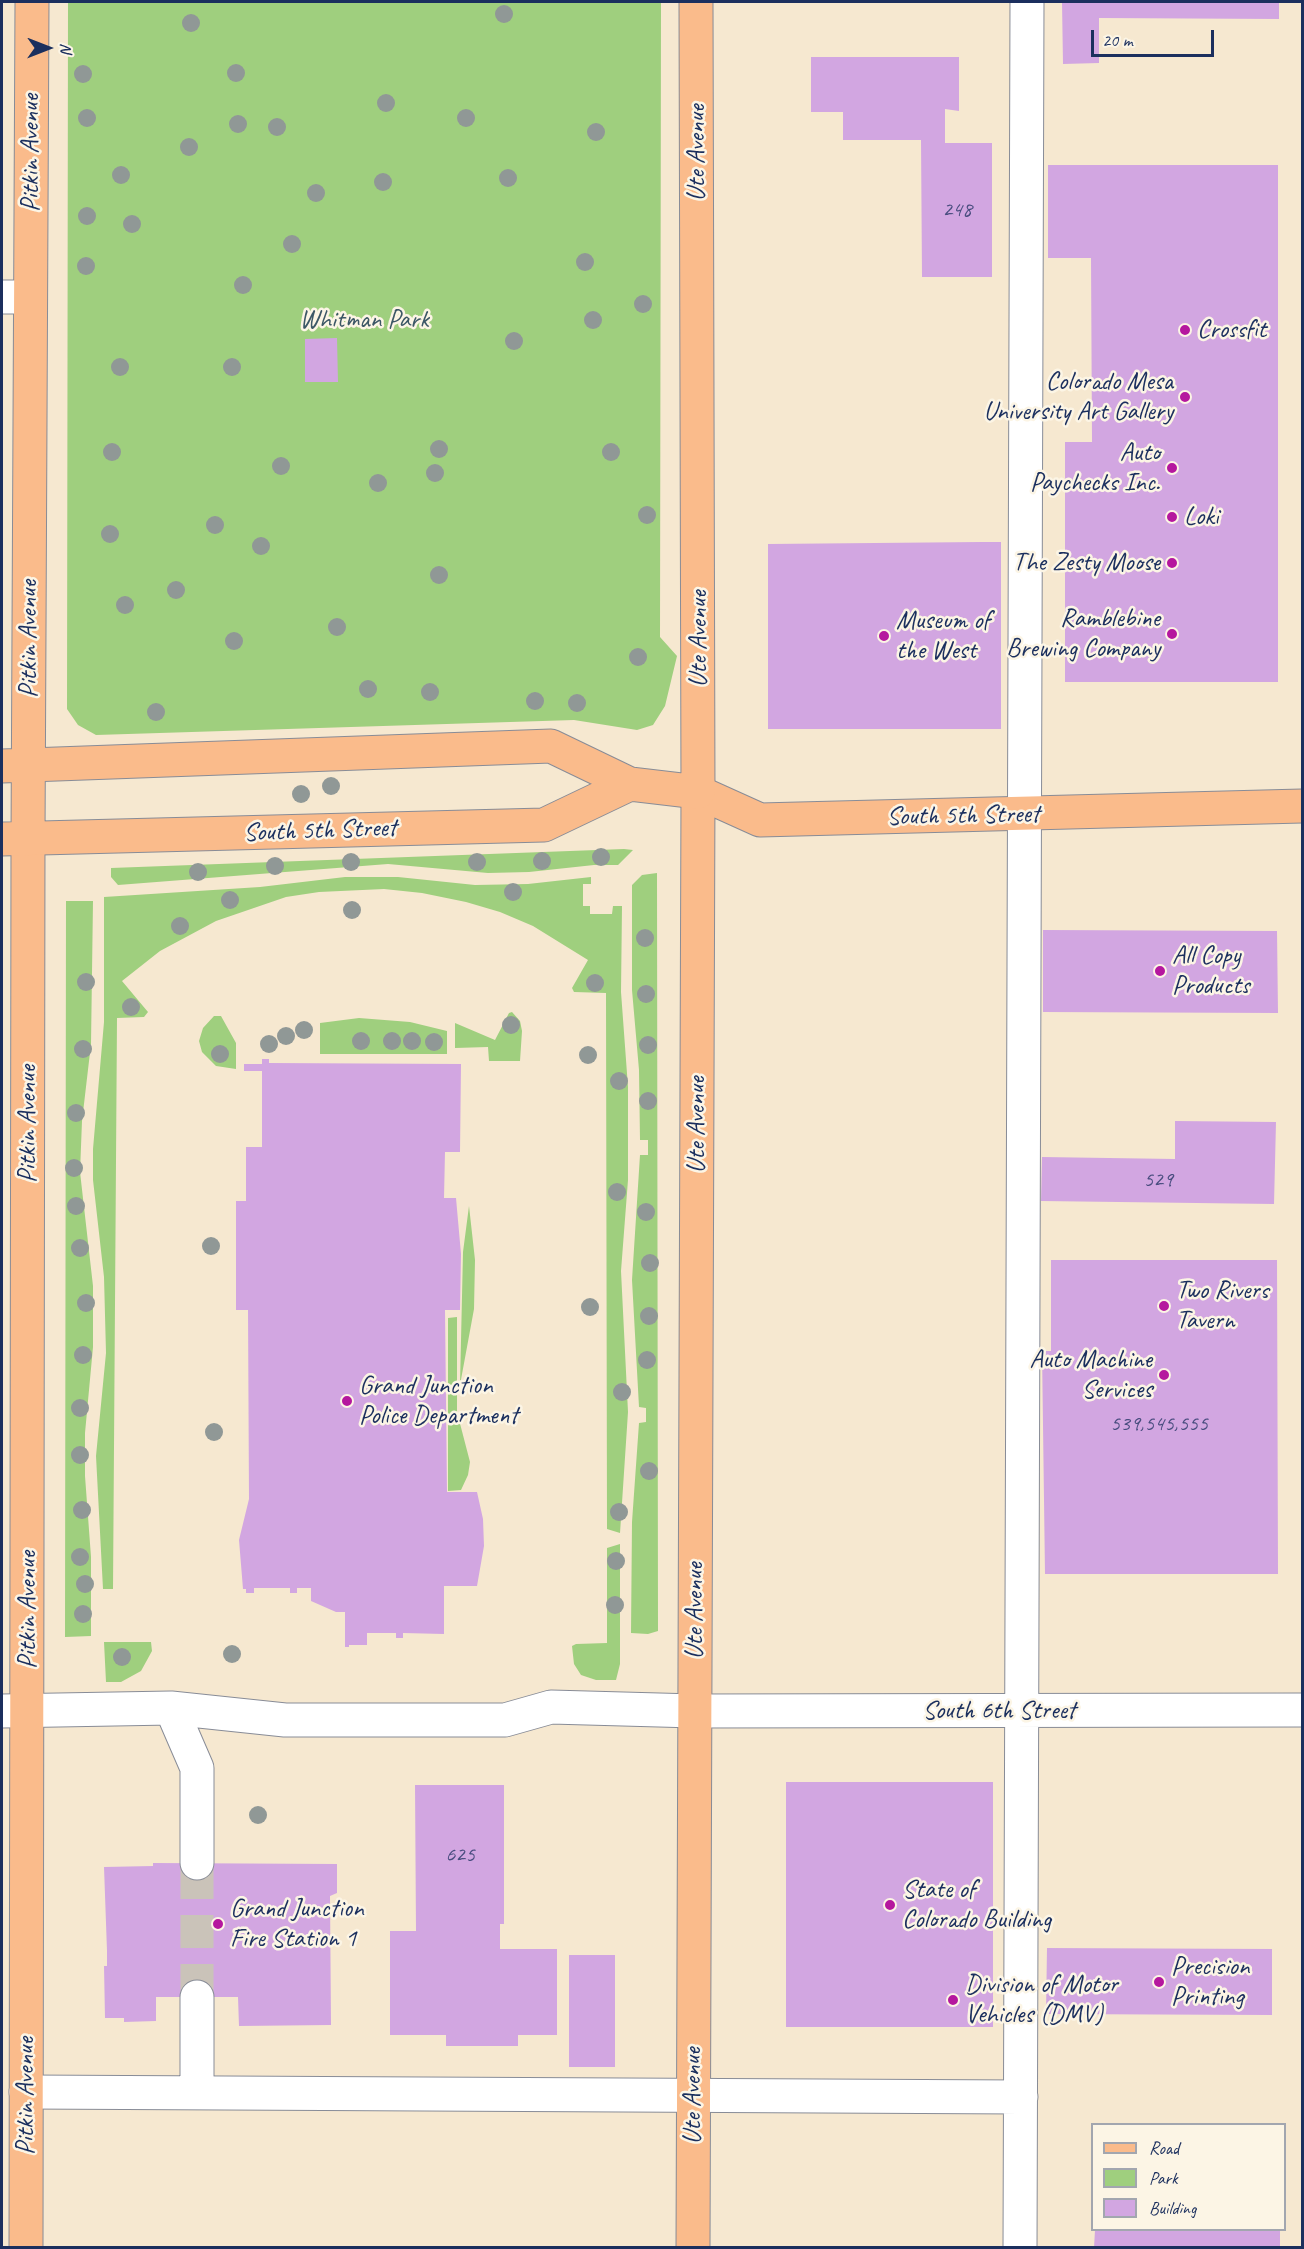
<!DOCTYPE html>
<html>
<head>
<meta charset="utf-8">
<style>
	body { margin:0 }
	#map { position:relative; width:1304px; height:2249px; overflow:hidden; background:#f6e8d0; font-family:Caveat,sans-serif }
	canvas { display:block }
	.frame { position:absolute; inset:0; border:3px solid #1b2f5e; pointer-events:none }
	.legend { position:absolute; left:1091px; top:2123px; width:195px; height:108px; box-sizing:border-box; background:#fcf5e5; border:2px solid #a2a6af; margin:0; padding:8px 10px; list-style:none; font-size:18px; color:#1b2f5e }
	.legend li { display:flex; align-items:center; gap:12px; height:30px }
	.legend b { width:30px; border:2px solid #a2a6af }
	.north { position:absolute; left:18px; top:18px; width:60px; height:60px; -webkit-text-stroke:4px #fcf5e5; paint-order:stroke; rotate:90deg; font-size:16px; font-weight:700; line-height:24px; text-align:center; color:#1b2f5e }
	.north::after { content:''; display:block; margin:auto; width:21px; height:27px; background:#1b2f5e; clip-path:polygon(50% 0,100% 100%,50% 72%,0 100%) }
	.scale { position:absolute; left:1091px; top:30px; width:123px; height:27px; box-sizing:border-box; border:3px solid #1b2f5e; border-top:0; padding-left:8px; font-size:18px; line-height:21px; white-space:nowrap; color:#1b2f5e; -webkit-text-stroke:4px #fcf5e5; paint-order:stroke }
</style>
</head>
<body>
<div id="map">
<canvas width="1304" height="2249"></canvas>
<div class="frame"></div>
<ul class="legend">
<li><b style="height:8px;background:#fabb8b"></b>Road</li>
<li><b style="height:16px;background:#9fcf7e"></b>Park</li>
<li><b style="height:16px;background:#d2a6e1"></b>Building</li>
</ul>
<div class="north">N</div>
<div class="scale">20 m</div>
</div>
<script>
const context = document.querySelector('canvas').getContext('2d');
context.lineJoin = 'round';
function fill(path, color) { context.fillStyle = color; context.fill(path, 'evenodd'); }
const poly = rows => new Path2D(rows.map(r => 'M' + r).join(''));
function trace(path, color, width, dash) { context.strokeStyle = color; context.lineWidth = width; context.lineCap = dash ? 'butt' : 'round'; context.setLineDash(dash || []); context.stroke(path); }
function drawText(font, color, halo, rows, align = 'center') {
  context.font = font + ' Caveat,sans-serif'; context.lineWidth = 5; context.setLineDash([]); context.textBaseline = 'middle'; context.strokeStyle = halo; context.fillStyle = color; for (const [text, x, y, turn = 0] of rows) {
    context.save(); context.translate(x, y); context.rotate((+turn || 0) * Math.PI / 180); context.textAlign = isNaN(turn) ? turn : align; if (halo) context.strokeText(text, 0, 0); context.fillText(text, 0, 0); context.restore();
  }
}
const green = poly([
	[68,2,661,2,660,637,677,656,665,706,653,725,637,730,574,720,96,735,78,725,67,709],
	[624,849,633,850,618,865,594,865,529,872,488,873,388,864,118,885,111,877,111,868],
	[657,873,658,1631,648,1634,631,1633,632,1522,639,1423,646,1422,646,1408,639,1407,632,1280,640,1155,648,1155,648,1140,640,1140,639,1070,632,990,632,885,642,875],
	[345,877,398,877,475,885,528,884,591,877,591,884,583,884,583,906,590,906,590,914,612,914,613,906,622,906,621,992,628,1087,628,1180,621,1271,628,1412,620,1533,607,1529,606,993,574,992,572,988,588,960,533,926,500,912,466,902,422,893,384,889,319,892,286,897,216,921,160,951,122,981,148,1012,144,1017,117,1018,113,1589,103,1589,96,1456,106,1353,104,1277,93,1180,93,1149,104,1022,104,897,260,887],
	[66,901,93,901,91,1044,82,1121,80,1172,93,1286,93,1347,85,1433,85,1476,91,1557,91,1636,65,1637],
	[512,1012,520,1021,522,1031,520,1061,489,1061,488,1047,455,1048,455,1023,495,1040,509,1013],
	[214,1016,221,1016,236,1043,236,1069,216,1066,202,1052,199,1041,203,1028],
	[359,1018,410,1022,447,1031,447,1054,320,1054,320,1023],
	[469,1206,475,1260,474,1309,460,1385,463,1252],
	[457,1317,457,1412,470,1462,468,1475,461,1490,448,1491,448,1318],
	[620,1544,620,1664,616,1680,596,1680,581,1675,574,1664,572,1646,576,1644,607,1643,607,1548],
	[104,1642,151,1642,152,1651,141,1671,121,1682,106,1682]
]);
const building = poly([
	[1062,2,1279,2,1279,19,1099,18,1099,63,1063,64],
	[811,57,959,57,959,111,945,109,945,143,992,143,992,277,922,277,921,140,843,140,843,112,811,112],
	[1048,165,1278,165,1278,682,1065,682,1065,442,1092,442,1091,258,1048,258],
	[337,338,338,382,305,382,305,339],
	[981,542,1001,542,1001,729,768,729,768,544],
	[1043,930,1277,931,1278,1013,1043,1012],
	[262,1059,269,1059,269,1063,461,1064,460,1152,445,1152,444,1198,456,1198,461,1254,460,1310,445,1310,447,1492,477,1492,483,1519,484,1546,477,1586,444,1586,444,1634,403,1633,403,1638,396,1638,396,1633,367,1633,367,1645,349,1645,349,1647,345,1647,345,1612,336,1612,311,1601,311,1588,297,1588,297,1593,290,1593,290,1588,254,1588,254,1593,246,1593,246,1589,243,1589,239,1540,249,1499,248,1310,236,1310,236,1201,246,1201,246,1147,262,1147,262,1071,244,1071,244,1064,262,1064],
	[1175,1121,1276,1122,1274,1204,1041,1201,1042,1157,1175,1159],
	[1051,1260,1277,1260,1278,1574,1045,1574,1042,1351,1051,1351],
	[786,1782,993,1782,993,2027,786,2027],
	[415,1785,504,1785,504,1924,500,1924,500,1949,557,1949,557,2035,518,2035,518,2046,446,2046,446,2035,390,2035,390,1931,416,1931],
	[153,1863,337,1864,337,1893,330,1896,331,2025,239,2026,238,1997,156,1997,156,2021,124,2022,124,2018,105,2018,104,1966,107,1966,107,1951,104,1867,153,1866],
	[1047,1948,1272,1949,1272,2015,1046,2014],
	[569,1955,615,1955,615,2067,569,2067],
	[1095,2230,1280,2230,1280,2248,1094,2248]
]);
const minorTunnel = poly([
	[197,1997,197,1863]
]);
const minor = poly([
	[2,297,30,297],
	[171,1708,197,1768,197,1863],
	[2,1711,171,1708,285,1720,505,1720,551,1707,695,1711,1302,1710],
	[197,1997,197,2093],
	[26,2092,1021,2097],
	[1020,2248,1027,2]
]);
const major = poly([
	[26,2248,28,839],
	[693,2248,698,792,760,820,1302,806]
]);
const highway = poly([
	[2,766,551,746,630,784,698,792,696,2],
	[2,839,544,825,630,784],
	[28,839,32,2]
]);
const trees = [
	[504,14],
	[191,23],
	[236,73],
	[83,74],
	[386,103],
	[87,118],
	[466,118],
	[238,124],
	[277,127],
	[596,132],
	[189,147],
	[121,175],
	[508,178],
	[383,182],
	[316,193],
	[87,216],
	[132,224],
	[292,244],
	[585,262],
	[86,266],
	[243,285],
	[643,304],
	[593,320],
	[514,341],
	[120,367],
	[232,367],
	[439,449],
	[112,452],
	[611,452],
	[281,466],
	[435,473],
	[378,483],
	[647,515],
	[215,525],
	[110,534],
	[261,546],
	[439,575],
	[176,590],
	[125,605],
	[337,627],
	[234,641],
	[638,657],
	[368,689],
	[430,692],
	[535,701],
	[577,703],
	[156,712],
	[331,786],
	[301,794],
	[601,857],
	[542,861],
	[351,862],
	[477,862],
	[275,866],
	[198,872],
	[513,892],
	[230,900],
	[352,910],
	[180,926],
	[645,938],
	[86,982],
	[595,983],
	[646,994],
	[131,1007],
	[511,1025],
	[304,1030],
	[286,1036],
	[361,1041],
	[392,1041],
	[412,1041],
	[434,1042],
	[269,1044],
	[648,1045],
	[83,1049],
	[220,1054],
	[588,1055],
	[619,1081],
	[648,1101],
	[76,1113],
	[74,1168],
	[617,1192],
	[76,1206],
	[646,1212],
	[211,1246],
	[80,1248],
	[650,1263],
	[86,1303],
	[590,1307],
	[649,1316],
	[83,1355],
	[647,1360],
	[622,1392],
	[80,1408],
	[214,1432],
	[80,1455],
	[649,1471],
	[82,1510],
	[619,1512],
	[80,1557],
	[616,1561],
	[85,1584],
	[615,1605],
	[83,1614],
	[232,1654],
	[122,1657],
	[258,1815]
];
const markers = [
	[1185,330,6,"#b5179e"],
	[1185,397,6,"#b5179e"],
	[1172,468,6,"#b5179e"],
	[1172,517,6,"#b5179e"],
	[1172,563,6,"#b5179e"],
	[1172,634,6,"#b5179e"],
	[884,636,6,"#b5179e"],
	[1160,971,6,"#b5179e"],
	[1164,1306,6,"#b5179e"],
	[1164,1375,6,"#b5179e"],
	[347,1401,6,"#b5179e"],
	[890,1905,6,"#b5179e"],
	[218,1924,6,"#b5179e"],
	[1159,1982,6,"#b5179e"],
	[953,2000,6,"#b5179e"]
];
const numberNames = [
	["248",957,210],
	["529",1158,1180],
	["539,545,555",1159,1424],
	["625",460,1855]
];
const streetNames = [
	["Pitkin Avenue",31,153,-90],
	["Ute Avenue",697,153,-90],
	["Pitkin Avenue",29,639,-90],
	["Ute Avenue",699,639,-90],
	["South 5th Street",963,816,-1],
	["South 5th Street",320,831,-2],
	["Pitkin Avenue",28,1124,-90],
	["Ute Avenue",697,1125,-90],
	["Pitkin Avenue",28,1610,-90],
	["Ute Avenue",695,1611,-90],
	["South 6th Street",999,1711],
	["Pitkin Avenue",26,2096,-90],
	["Ute Avenue",693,2096,-90]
];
const parkNames = [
	["Whitman Park",364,320]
];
const poiNames = [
	["Crossfit",1197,330],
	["Colorado Mesa",1173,382,"right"],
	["University Art Gallery",1173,412,"right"],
	["Auto",1160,453,"right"],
	["Paychecks Inc.",1160,483,"right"],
	["Loki",1184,517],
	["The Zesty Moose",1160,563,"right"],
	["Ramblebine",1160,619,"right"],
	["Brewing Company",1160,649,"right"],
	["Museum of",896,621],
	["the West",896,651],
	["All Copy",1172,956],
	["Products",1172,986],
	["Two Rivers",1176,1291],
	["Tavern",1176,1321],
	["Auto Machine",1152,1360,"right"],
	["Services",1152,1390,"right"],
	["Grand Junction",359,1386],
	["Police Department",359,1416],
	["State of",902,1890],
	["Colorado Building",902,1920],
	["Grand Junction",230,1909],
	["Fire Station 1",230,1939],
	["Precision",1171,1967],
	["Printing",1171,1997],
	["Division of Motor",965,1985],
	["Vehicles (DMV)",965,2015]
];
fill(green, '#9fcf7e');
fill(building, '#d2a6e1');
trace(minorTunnel, '#cac3b9', 33, [33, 16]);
trace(minor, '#888c97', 35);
trace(major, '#888c97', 35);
trace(highway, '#888c97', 35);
trace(minor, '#fff', 33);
trace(major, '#fabb8b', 33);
trace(highway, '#fabb8b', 33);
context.fillStyle = '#909896';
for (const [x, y] of trees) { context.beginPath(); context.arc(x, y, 9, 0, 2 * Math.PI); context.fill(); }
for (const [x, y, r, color] of markers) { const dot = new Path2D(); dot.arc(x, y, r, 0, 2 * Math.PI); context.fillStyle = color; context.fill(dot); trace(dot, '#fcf5e5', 2); }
drawText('22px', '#494d7f', null, numberNames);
drawText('26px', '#1b2f5e', '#fcf5e5', streetNames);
drawText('26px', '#3c5766', '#fcf5e5', parkNames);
drawText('26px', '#1b2f5e', '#fcf5e5', poiNames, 'left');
</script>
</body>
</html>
